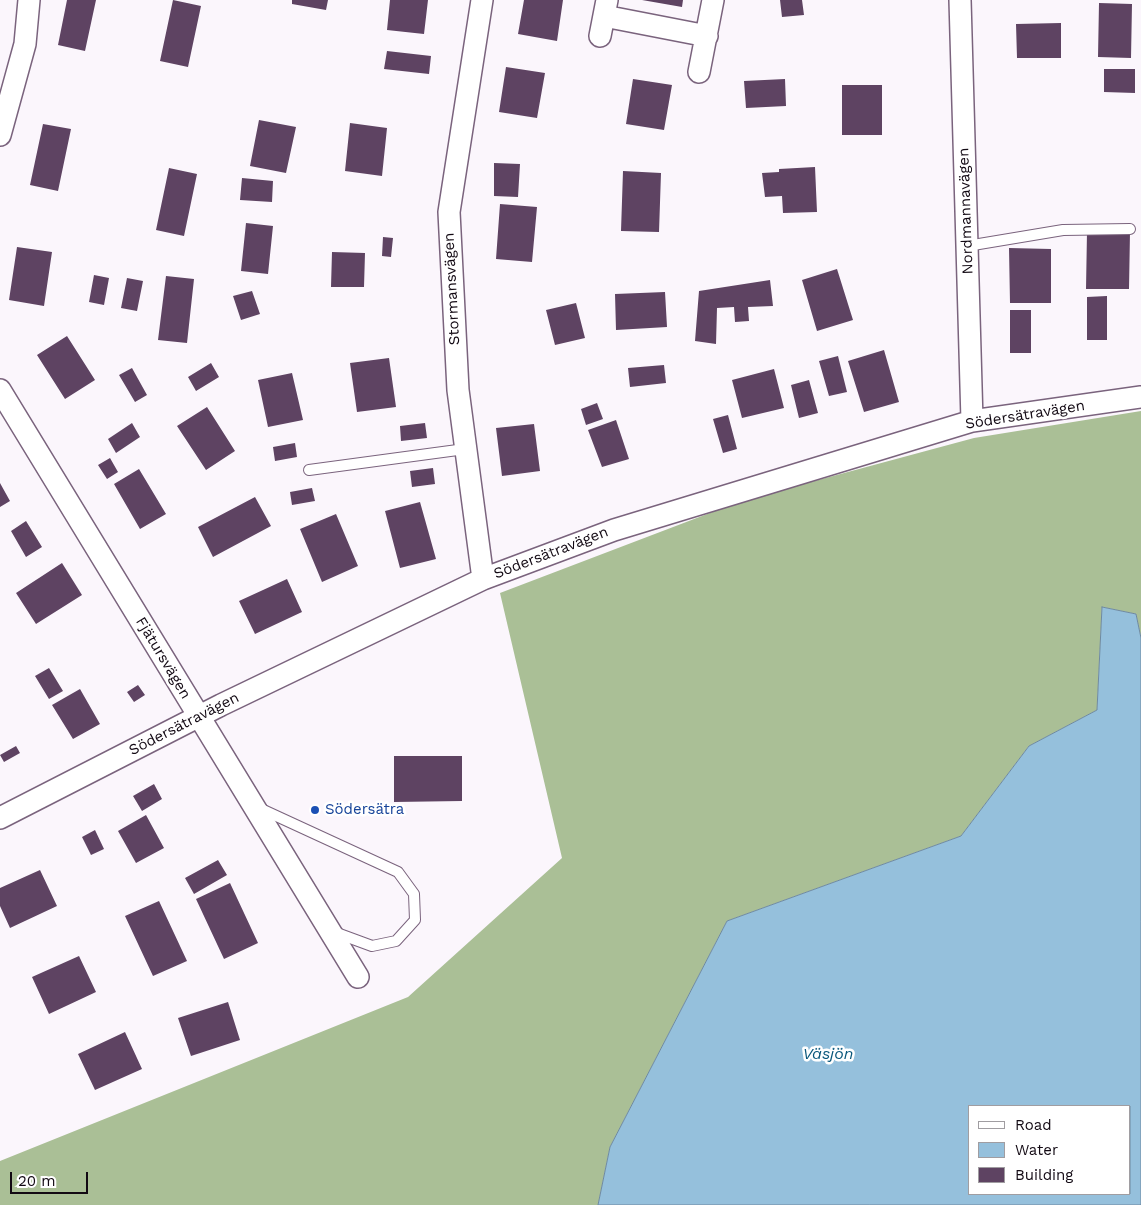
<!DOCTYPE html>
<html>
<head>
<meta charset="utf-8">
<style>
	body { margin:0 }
	#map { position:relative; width:1141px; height:1205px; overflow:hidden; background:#fbf6fc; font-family:"Work Sans",sans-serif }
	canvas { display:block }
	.legend { position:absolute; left:968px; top:1105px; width:162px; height:90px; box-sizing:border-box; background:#fff; border:1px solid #a09da1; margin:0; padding:6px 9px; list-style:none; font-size:15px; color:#120913 }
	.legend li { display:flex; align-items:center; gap:10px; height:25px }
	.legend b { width:25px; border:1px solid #a09da1 }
	.scale { position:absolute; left:10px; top:1172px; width:78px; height:22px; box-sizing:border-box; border:2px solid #120913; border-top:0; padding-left:6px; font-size:15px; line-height:18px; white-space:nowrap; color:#120913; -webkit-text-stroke:4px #fff; paint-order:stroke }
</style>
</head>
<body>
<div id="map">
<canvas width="1141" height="1205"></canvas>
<ul class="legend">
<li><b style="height:6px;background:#fff"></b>Road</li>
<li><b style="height:14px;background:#95c0dc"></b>Water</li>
<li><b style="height:14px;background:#5e4362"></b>Building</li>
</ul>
<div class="scale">20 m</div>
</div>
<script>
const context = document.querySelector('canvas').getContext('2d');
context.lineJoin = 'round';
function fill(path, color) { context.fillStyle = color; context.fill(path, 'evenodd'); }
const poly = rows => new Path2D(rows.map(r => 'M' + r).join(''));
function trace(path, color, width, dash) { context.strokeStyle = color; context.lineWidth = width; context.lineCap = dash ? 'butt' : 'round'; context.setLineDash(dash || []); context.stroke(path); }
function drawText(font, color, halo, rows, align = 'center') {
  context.font = font + ' "Work Sans",sans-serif'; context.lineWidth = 5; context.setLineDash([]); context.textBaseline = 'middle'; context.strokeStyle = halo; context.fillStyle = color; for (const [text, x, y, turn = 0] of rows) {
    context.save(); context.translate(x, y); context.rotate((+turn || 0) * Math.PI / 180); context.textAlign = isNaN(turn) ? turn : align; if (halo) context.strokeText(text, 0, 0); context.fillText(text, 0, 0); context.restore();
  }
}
const forest = poly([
	[1141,411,1141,638,1136,614,1102,607,1097,710,1029,746,961,836,727,921,610,1147,598,1205,0,1205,0,1161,408,997,562,858,500,593,744,500,974,438]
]);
const water = poly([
	[1102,607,1136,614,1141,638,1141,1205,598,1205,610,1147,727,921,961,836,1029,746,1097,710,1102,607],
	[970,1106,1130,1106,1130,1194,970,1194,970,1106]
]);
const building = poly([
	[67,0,96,0,85,51,58,45],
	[173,0,201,6,188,67,160,61],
	[292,0,328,0,326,10,292,4],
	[390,0,428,0,424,34,387,30],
	[524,0,563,0,557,41,518,34],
	[642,0,683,0,682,7],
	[780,0,802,0,804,15,782,17],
	[1099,3,1132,4,1131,58,1098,57],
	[1061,23,1061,58,1017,58,1016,24],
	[387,51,431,56,429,74,384,69],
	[506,67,545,73,537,118,499,112],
	[1104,69,1135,69,1135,93,1104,92],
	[633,79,672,85,664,130,626,124],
	[785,79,786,106,746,108,744,81],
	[842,85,882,85,882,135,842,135],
	[259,120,296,127,286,173,250,166],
	[350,123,387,128,382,176,345,171],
	[43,124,71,129,58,191,30,185],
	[494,163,520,164,518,197,494,196],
	[815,167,817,212,783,213,782,196,765,197,762,173,779,172,779,169],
	[169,168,197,174,184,236,156,230],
	[623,171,661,173,659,232,621,231],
	[242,178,273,181,272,202,240,200],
	[500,204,537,207,532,262,496,259],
	[246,223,273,226,268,274,241,271],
	[1087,232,1130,232,1129,289,1086,289],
	[383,237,393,238,391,257,382,256],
	[17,247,52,252,44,306,9,300],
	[1009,248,1051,249,1051,303,1010,303],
	[332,252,365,253,364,287,331,287],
	[837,269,853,320,817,331,802,280],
	[94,275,109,278,104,305,89,302],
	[166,276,194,279,187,343,158,340],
	[127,278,143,281,137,311,121,308],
	[770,280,773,306,748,307,749,321,735,322,734,307,717,308,716,344,695,341,699,291],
	[252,291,260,314,241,320,233,296],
	[665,292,667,327,616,330,615,294],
	[1107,296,1107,340,1087,340,1087,297],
	[576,303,585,338,555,345,546,310],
	[1010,310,1031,310,1031,353,1010,353],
	[67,336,95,380,65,399,37,355],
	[884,350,899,402,864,412,848,361],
	[838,356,847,392,829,396,819,361],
	[389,358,396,407,357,412,350,363],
	[211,363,219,377,196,391,188,377],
	[664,365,666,383,630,387,628,368],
	[132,368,147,395,135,402,119,375],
	[774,369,784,408,742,418,732,380],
	[292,373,303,420,268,427,258,380],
	[809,380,818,413,799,418,791,385],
	[597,403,603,419,586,425,581,409],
	[207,407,235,451,206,470,177,426],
	[728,415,737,449,723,453,713,419],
	[616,420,629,459,602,467,588,430],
	[132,423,140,437,116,453,108,439],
	[425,423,427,438,401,441,400,426],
	[534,424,540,471,502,476,496,428],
	[295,443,297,457,275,461,273,447],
	[110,458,118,472,107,479,98,465],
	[433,468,435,484,412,487,410,471],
	[139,469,166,514,140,529,114,484],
	[0,483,10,501,0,507],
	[312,488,315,501,292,505,290,492],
	[255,497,271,526,213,557,198,527],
	[420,502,436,559,400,568,385,511],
	[336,514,358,566,322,582,300,529],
	[26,521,42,547,26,557,11,531],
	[62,563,82,595,36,624,16,593],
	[287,579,302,612,255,634,239,601],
	[49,668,63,691,49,699,35,676],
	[138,685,145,695,134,702,127,692],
	[80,689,100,724,73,739,52,705],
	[16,746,20,753,4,762,0,755],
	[394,756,462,756,462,801,394,802],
	[154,784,162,799,142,811,133,796],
	[146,815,164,848,136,863,118,831],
	[95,830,104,849,91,855,82,837],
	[218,860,227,875,194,894,185,878],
	[40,870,57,906,10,928,0,906,0,888],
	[230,883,258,943,224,959,196,899],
	[159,901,187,961,153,976,125,916],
	[79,956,96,992,49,1014,32,977],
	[228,1002,240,1040,191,1056,178,1018],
	[125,1032,142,1069,95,1090,78,1054]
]);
const lane = poly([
	[967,246,1063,230,1130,229],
	[309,470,465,449],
	[259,808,398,872,414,894,415,920,396,941,372,946,334,932]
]);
const street = poly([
	[482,0,449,212,458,390,483,579],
	[960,0,972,421],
	[604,16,707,36],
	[600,36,607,0],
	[699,72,713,0],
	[0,135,25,44,29,0],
	[0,390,358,977],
	[0,818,221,705,483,579,614,530,972,421,1141,397]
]);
const markers = [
	[315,810,5,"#1a4fb4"]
];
const streetNames = [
	["Nordmannavägen",966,211,-92],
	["Stormansvägen",452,289,-93],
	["Södersätravägen",1025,415,-9],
	["Södersätravägen",551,553,-21],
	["Fjätursvägen",163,658,59],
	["Södersätravägen",184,724,-27]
];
const transitNames = [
	["Södersätra",325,810]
];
const waterNames = [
	["Väsjön",828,1054]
];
fill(forest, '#aabf96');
fill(water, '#95c0dc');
trace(water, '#6e89a0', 1);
fill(building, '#5e4362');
trace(lane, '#7a637d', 12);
trace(street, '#7a637d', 24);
trace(lane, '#fff', 10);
trace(street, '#fff', 21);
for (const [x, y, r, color] of markers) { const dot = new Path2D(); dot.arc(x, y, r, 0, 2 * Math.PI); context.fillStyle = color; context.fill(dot); trace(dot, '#fff', 2); }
drawText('15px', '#120913', '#fff', streetNames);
drawText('15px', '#164399', '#fff', transitNames, 'left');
drawText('italic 16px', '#09577b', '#fff', waterNames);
</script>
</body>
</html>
